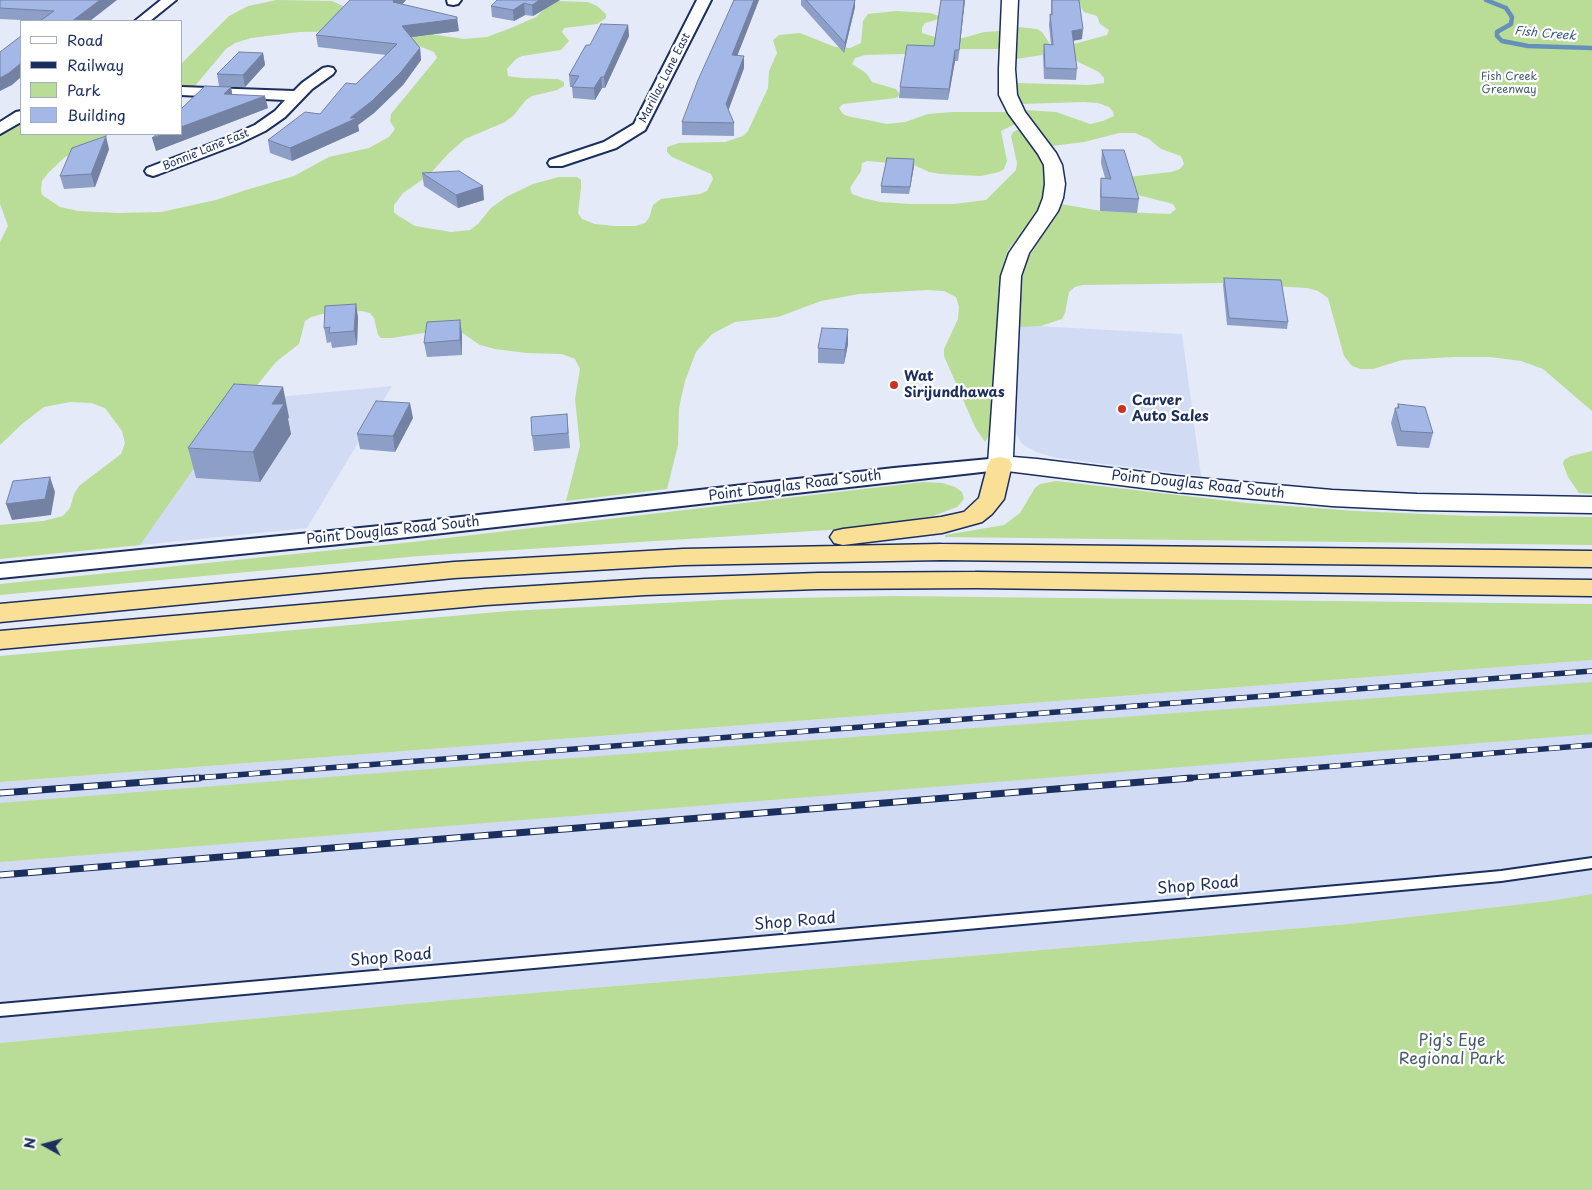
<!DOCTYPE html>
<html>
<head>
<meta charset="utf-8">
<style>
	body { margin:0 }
	#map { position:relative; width:1592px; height:1190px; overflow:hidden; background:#e4eaf8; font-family:"Playpen Sans",sans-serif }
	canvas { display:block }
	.legend { position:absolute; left:20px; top:20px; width:162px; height:115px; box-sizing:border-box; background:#fff; border:1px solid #a4acbf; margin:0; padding:6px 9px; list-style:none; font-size:15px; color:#1b2f5e }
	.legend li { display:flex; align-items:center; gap:10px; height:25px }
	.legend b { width:25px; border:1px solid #a4acbf }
	.north { position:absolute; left:20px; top:1120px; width:50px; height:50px; -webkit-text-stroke:4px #fff; paint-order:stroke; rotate:277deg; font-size:14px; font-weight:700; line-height:20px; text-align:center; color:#1b2f5e }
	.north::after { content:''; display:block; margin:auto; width:18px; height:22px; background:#1b2f5e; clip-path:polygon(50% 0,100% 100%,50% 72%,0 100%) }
</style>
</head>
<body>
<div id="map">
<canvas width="1592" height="1190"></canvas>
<ul class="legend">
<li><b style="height:6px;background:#fff"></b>Road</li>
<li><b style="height:6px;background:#1b2f5e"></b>Railway</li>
<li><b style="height:14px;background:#b9dc96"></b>Park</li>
<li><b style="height:14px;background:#a4b8e7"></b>Building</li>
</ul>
<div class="north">N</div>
</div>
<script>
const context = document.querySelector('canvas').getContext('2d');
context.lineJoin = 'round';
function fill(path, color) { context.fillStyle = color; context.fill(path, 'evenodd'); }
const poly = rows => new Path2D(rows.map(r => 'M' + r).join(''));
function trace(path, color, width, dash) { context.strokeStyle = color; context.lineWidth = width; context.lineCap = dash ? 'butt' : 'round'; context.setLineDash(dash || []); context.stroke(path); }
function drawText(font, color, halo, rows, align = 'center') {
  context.font = font + ' "Playpen Sans",sans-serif'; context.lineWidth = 4.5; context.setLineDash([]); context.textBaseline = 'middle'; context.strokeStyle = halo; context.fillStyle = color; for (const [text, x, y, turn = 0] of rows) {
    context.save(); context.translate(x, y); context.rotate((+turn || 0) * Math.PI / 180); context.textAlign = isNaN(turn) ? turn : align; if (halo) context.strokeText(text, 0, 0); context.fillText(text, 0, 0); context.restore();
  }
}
const built = poly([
	[1018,325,1182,334,1201,476,1057,458,1036,452,1022,444,1014,430],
	[392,386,307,528,131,546,236,401],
	[1592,660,1592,894,1549,901,1348,924,450,1000,0,1043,0,782]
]);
const green = poly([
	[277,0,332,1,343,6,345,12,430,34,464,39,487,37,511,28,536,17,550,3,556,1,588,2,597,6,606,14,606,18,597,24,564,28,562,32,569,41,561,50,522,56,516,59,507,69,508,76,522,78,558,79,564,82,564,86,557,90,532,96,526,100,514,115,505,122,465,139,449,153,429,175,403,193,394,205,394,212,397,215,415,226,451,232,470,230,478,224,491,208,506,197,533,184,559,177,577,177,581,180,581,188,578,213,582,219,595,224,615,226,635,226,645,223,649,218,653,205,661,199,700,194,707,191,713,179,711,174,672,157,667,152,667,147,679,143,725,142,743,136,748,131,768,88,769,71,777,53,773,40,779,35,800,33,835,47,850,48,861,43,863,21,868,14,896,11,930,13,939,16,939,19,925,23,922,28,922,33,935,37,963,38,984,32,1001,31,1000,49,952,49,904,54,865,55,855,58,852,64,866,73,872,82,896,89,900,95,896,98,843,104,839,108,843,114,847,116,887,124,905,122,928,114,953,112,1008,112,1017,123,1001,131,1007,161,1004,169,999,172,981,176,941,174,929,172,914,165,867,161,862,163,861,171,850,188,852,194,863,198,880,202,911,204,954,204,986,200,1016,170,1017,163,1011,136,1013,132,1021,128,1029,138,1044,164,1046,176,1043,199,1031,222,1008,250,1000,274,990,431,987,439,985,442,975,427,944,356,944,349,958,319,959,307,956,297,944,291,927,290,859,294,821,301,778,317,735,322,712,334,696,352,685,381,679,408,678,445,667,489,566,501,580,446,575,399,580,369,575,359,562,354,527,353,495,349,480,345,461,332,430,332,392,338,381,338,378,335,374,318,370,313,362,311,322,314,311,317,305,321,299,344,276,362,220,431,140,545,0,559,0,525,43,521,63,516,70,508,74,494,79,486,121,454,125,443,122,431,105,408,91,403,70,402,44,407,22,424,0,445,0,242,8,226,0,204,0,136,21,122,21,134,111,134,89,142,64,158,48,173,42,181,41,190,42,195,60,207,78,211,117,213,161,212,216,200,246,190,294,176,329,157,369,148,389,137,395,129,390,121,391,114,437,58,434,52,404,40,352,31,299,32,251,38,235,43,226,49,194,87,181,86,181,64,229,16,248,6],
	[1076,0,1592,0,1592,411,1543,369,1521,361,1490,357,1454,357,1402,360,1373,369,1361,369,1352,366,1344,356,1328,298,1318,291,1307,288,1222,283,1082,285,1075,287,1069,292,1065,313,1062,319,1041,326,1017,327,1020,278,1024,265,1061,204,1101,211,1170,214,1176,209,1173,204,1130,193,1128,177,1171,172,1180,169,1184,164,1181,156,1161,149,1149,139,1135,133,1119,133,1084,142,1052,146,1025,110,1056,112,1090,124,1103,121,1114,116,1113,112,1109,107,1098,103,1084,102,1021,104,1018,95,1016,83,1089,85,1104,83,1104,78,1099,72,1068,57,1048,54,1016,59,1018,27,1037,29,1042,32,1050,44,1055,46,1074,44,1107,35,1109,30,1100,24,1097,16,1084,12],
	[1592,451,1592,494,1579,493,1568,477,1563,464,1564,460,1571,456],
	[1056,481,1247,503,1355,511,1470,516,1592,517,1592,545,945,537,945,535,1004,525,1020,513,1035,488,1040,484],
	[923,482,942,483,955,487,962,492,964,499,957,507,933,516,860,528,419,556,0,595,0,584,413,542],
	[894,596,1592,604,1592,660,0,782,0,656,509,611,741,599],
	[1592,682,1592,734,0,862,0,803,506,763],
	[1592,894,1592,1190,0,1190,0,1043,450,1000,1348,924,1549,901]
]);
const stream = poly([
	[1486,0,1506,8,1512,17,1511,24,1497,32,1497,36,1502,41,1528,46,1592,48]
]);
const service = poly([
	[1592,858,1592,868,1501,881,0,1016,0,1004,1416,879,1501,871,1592,858]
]);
const minor = poly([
	[161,0,176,0,150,21,135,21,161,0],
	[447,0,461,0,458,4,453,5,448,4,447,0],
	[697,0,711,0,645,130,616,148,562,166,550,166,548,163,550,160,604,142,634,124,697,0],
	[328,67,333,68,335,71,333,74,312,89,285,117,265,131,238,144,159,174,153,176,147,174,145,171,147,168,226,138,255,125,275,111,285,100,181,95,181,87,294,91,302,83,323,68,328,67],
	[21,111,21,122,0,134,0,122,16,112,21,111],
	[1000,458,1008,459,1011,464,1008,469,390,539,0,578,0,564,390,525,894,468,1000,458]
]);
const tertiary = poly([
	[1002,0,1018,0,1015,69,1017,95,1025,112,1056,153,1062,165,1065,184,1063,198,1058,211,1029,253,1021,276,1013,457,1037,459,1176,476,1332,490,1417,494,1592,497,1592,513,1417,510,1332,506,1176,492,991,469,988,464,1001,276,1009,253,1038,211,1043,198,1045,184,1044,165,1038,154,1008,113,999,95,999,69,1002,0]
]);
const motorway = poly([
	[1000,457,1009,459,1012,464,1004,499,992,514,982,522,942,533,843,545,834,543,830,537,834,531,843,529,941,517,964,512,979,498,988,464,991,459,1000,457],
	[941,544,1592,551,1592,567,941,560,683,565,454,578,0,622,0,604,454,562,683,549,941,544],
	[976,572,1592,580,1592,596,976,588,818,589,645,595,486,605,0,649,0,631,486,589,645,579,818,573,976,572]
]);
const railFar1 = poly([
	[183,779,1592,671],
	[1176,779,1592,745]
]);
const rail = poly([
	[0,793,199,778],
	[0,875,1191,778]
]);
const wall = poly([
	[0,0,117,0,40,21,0,19],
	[350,0,406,0,402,4,459,31,411,37,420,48,421,60,403,85,374,113,358,125,359,131,292,161,270,153,268,140,320,114,356,84,386,55,318,47,316,35],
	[497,0,560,0,533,16,525,15,514,21,492,17,491,6],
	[734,0,759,0,737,55,744,68,728,110,734,123,734,136,682,135,682,122],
	[801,0,855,0,855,7,844,53,801,5],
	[965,0,958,61,955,61,948,100,899,98,900,87,934,46],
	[1051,0,1079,0,1082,39,1073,41,1077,69,1076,80,1044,79,1043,55,1044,44,1051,45,1049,25,1050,14,1051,15],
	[628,25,629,36,605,88,602,88,595,100,573,98,572,87,570,87,569,75,590,45],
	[263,53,265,65,245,87,221,87,231,87,232,94,268,108,156,151,219,86,217,74],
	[109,149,95,187,64,189,60,176],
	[1102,150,1139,199,1137,213,1100,211,1100,191,1101,178,1105,178,1101,163],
	[914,166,909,194,881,193,881,186],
	[422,173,484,200,458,208,424,186],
	[1224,278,1288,322,1287,329,1227,325,1223,285],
	[356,304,358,318,357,345,332,348,331,342,327,343,324,328],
	[460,320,462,335,462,355,427,357,424,343],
	[848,344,844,364,818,363,818,348],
	[1398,404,1433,433,1429,448,1397,446,1391,423,1395,408,1397,408],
	[567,414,570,448,534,451,532,436],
	[289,417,288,419,291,434,260,482,196,478,188,448],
	[413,418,395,452,360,449,357,434]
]);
const shadedWall = poly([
	[100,0,117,0,90,21,72,21],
	[394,0,406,0,394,13,393,2],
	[540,0,560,0,533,16,532,5],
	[754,0,759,0,733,67,732,55],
	[855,0,855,7,844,53,845,43],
	[964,0,965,0,958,61,959,50],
	[524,3,525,15,514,21,513,10],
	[457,17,459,31,404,38,402,26],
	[628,25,629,36,605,88,604,77],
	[1083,29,1082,39,1071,41,1072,31],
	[420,48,421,60,403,85,374,113,358,125,359,131,292,161,290,148],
	[955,50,955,61,948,100,949,89],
	[263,53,265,65,245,87,243,75],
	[744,56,744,68,726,117,726,104],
	[21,63,21,77,12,85,0,91,0,78],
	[601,77,602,88,595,100,594,88],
	[231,87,233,99,224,94],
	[265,96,268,108,156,151,152,138,163,134,181,134,181,127],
	[106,136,109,149,95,187,91,174],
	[914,159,914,166,909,194],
	[483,186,484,200,458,208,456,195],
	[356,304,358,318,357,345,354,331],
	[460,320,462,335,462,355,460,340],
	[848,329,848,344,844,364,845,350],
	[283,387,289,417,288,419,291,434,260,482,253,452,272,404],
	[410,403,413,418,395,452,393,436],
	[50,477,55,492,51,515,12,520,6,504]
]);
const building = poly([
	[0,0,100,0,72,21,40,21,54,11,0,8,0,0],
	[350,0,394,0,393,2,457,17,457,19,402,26,420,48,401,72,372,101,350,118,357,118,290,148,268,140,305,112,320,114,346,83,356,84,397,44,316,35,350,0],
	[497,0,540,0,532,5,524,3,513,10,491,6,497,0],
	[734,0,754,0,732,55,744,56,726,104,734,123,682,122,698,80,734,0],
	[806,0,855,0,845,43,806,0],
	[941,0,964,0,959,50,955,50,949,89,900,87,907,45,934,46,941,0],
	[1052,0,1079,0,1083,29,1072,31,1077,69,1045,68,1044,44,1053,45,1050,14,1052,15,1052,0],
	[601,24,628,25,604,77,601,77,594,88,572,87,579,76,569,75,586,45,590,45,601,24],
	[21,36,21,63,9,73,0,78,0,52,21,36],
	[239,52,263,53,243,75,217,74,239,52],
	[205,86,231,87,224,94,265,96,181,127,181,109,205,86],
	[157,134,163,134,152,138,157,134],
	[106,136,91,174,60,176,72,148,106,136],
	[1102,150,1124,150,1139,199,1101,197,1101,178,1111,179,1102,150],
	[887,158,914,159,910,187,881,186,887,158],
	[459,171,483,186,456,195,422,173,459,171],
	[1224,278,1281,280,1288,322,1229,318,1224,278],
	[356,304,354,331,329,333,330,327,324,328,325,306,356,304],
	[460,320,460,340,424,343,427,322,460,320],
	[822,328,848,329,845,350,818,348,822,328],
	[234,384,283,387,272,404,284,404,253,452,188,448,234,384],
	[376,401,410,403,393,436,357,434,376,401],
	[1398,404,1425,407,1433,433,1401,431,1395,408,1399,408,1398,404],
	[567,414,568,433,532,436,531,417,567,414],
	[50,477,45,499,6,504,13,481,50,477]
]);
const markers = [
	[894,385,5,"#c8321e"],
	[1122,409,5,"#c8321e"]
];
const farParknames = [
	["Fish Creek",1509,77],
	["Greenway",1509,90]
];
const farStreetnames = [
	["Marillac Lane East",665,78,-63],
	["Bonnie Lane East",206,150,-22]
];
const farWaternames = [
	["Fish Creek",1545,34,5]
];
const poiNames = [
	["Wat",904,377],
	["Sirijundhawas",904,393],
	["Carver",1132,401],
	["Auto Sales",1132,417]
];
const streetNames = [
	["Point Douglas Road South",1198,485,6],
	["Point Douglas Road South",795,486,-7],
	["Point Douglas Road South",393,531,-6]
];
const nearStreetnames = [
	["Shop Road",1198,886,-5],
	["Shop Road",795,922,-5],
	["Shop Road",391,958,-5]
];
const nearParknames = [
	["Pig's Eye",1452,1042],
	["Regional Park",1452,1060]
];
fill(built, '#d1dbf3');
fill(green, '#b9dc96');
trace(stream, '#6590ba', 4.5);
trace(service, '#1b2f5e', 4);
trace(minor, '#1b2f5e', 4);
trace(tertiary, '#1b2f5e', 3);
trace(motorway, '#1b2f5e', 3);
fill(service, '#fff');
fill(minor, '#fff');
fill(tertiary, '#fff');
fill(motorway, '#fadf96');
trace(railFar1, '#1b2f5e', 5.5);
trace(rail, '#1b2f5e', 7);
trace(railFar1, '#fff', 4, [11]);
trace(rail, '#fff', 5, [14]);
fill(wall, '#8d9ec7');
fill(shadedWall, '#7381a2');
fill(building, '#a4b8e7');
trace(building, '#7381a2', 1);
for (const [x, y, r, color] of markers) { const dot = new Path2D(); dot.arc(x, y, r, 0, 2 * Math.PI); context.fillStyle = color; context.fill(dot); trace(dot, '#fff', 2); }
drawText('11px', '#425a6c', '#fff', farParknames);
drawText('11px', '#1b2f5e', '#fff', farStreetnames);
drawText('italic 12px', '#3a5884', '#fff', farWaternames);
drawText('bold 14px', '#1b2f5e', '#fff', poiNames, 'left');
drawText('14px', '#1b2f5e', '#fff', streetNames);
drawText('16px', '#1b2f5e', '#fff', nearStreetnames);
drawText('16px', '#425a6c', '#fff', nearParknames);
</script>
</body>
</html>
